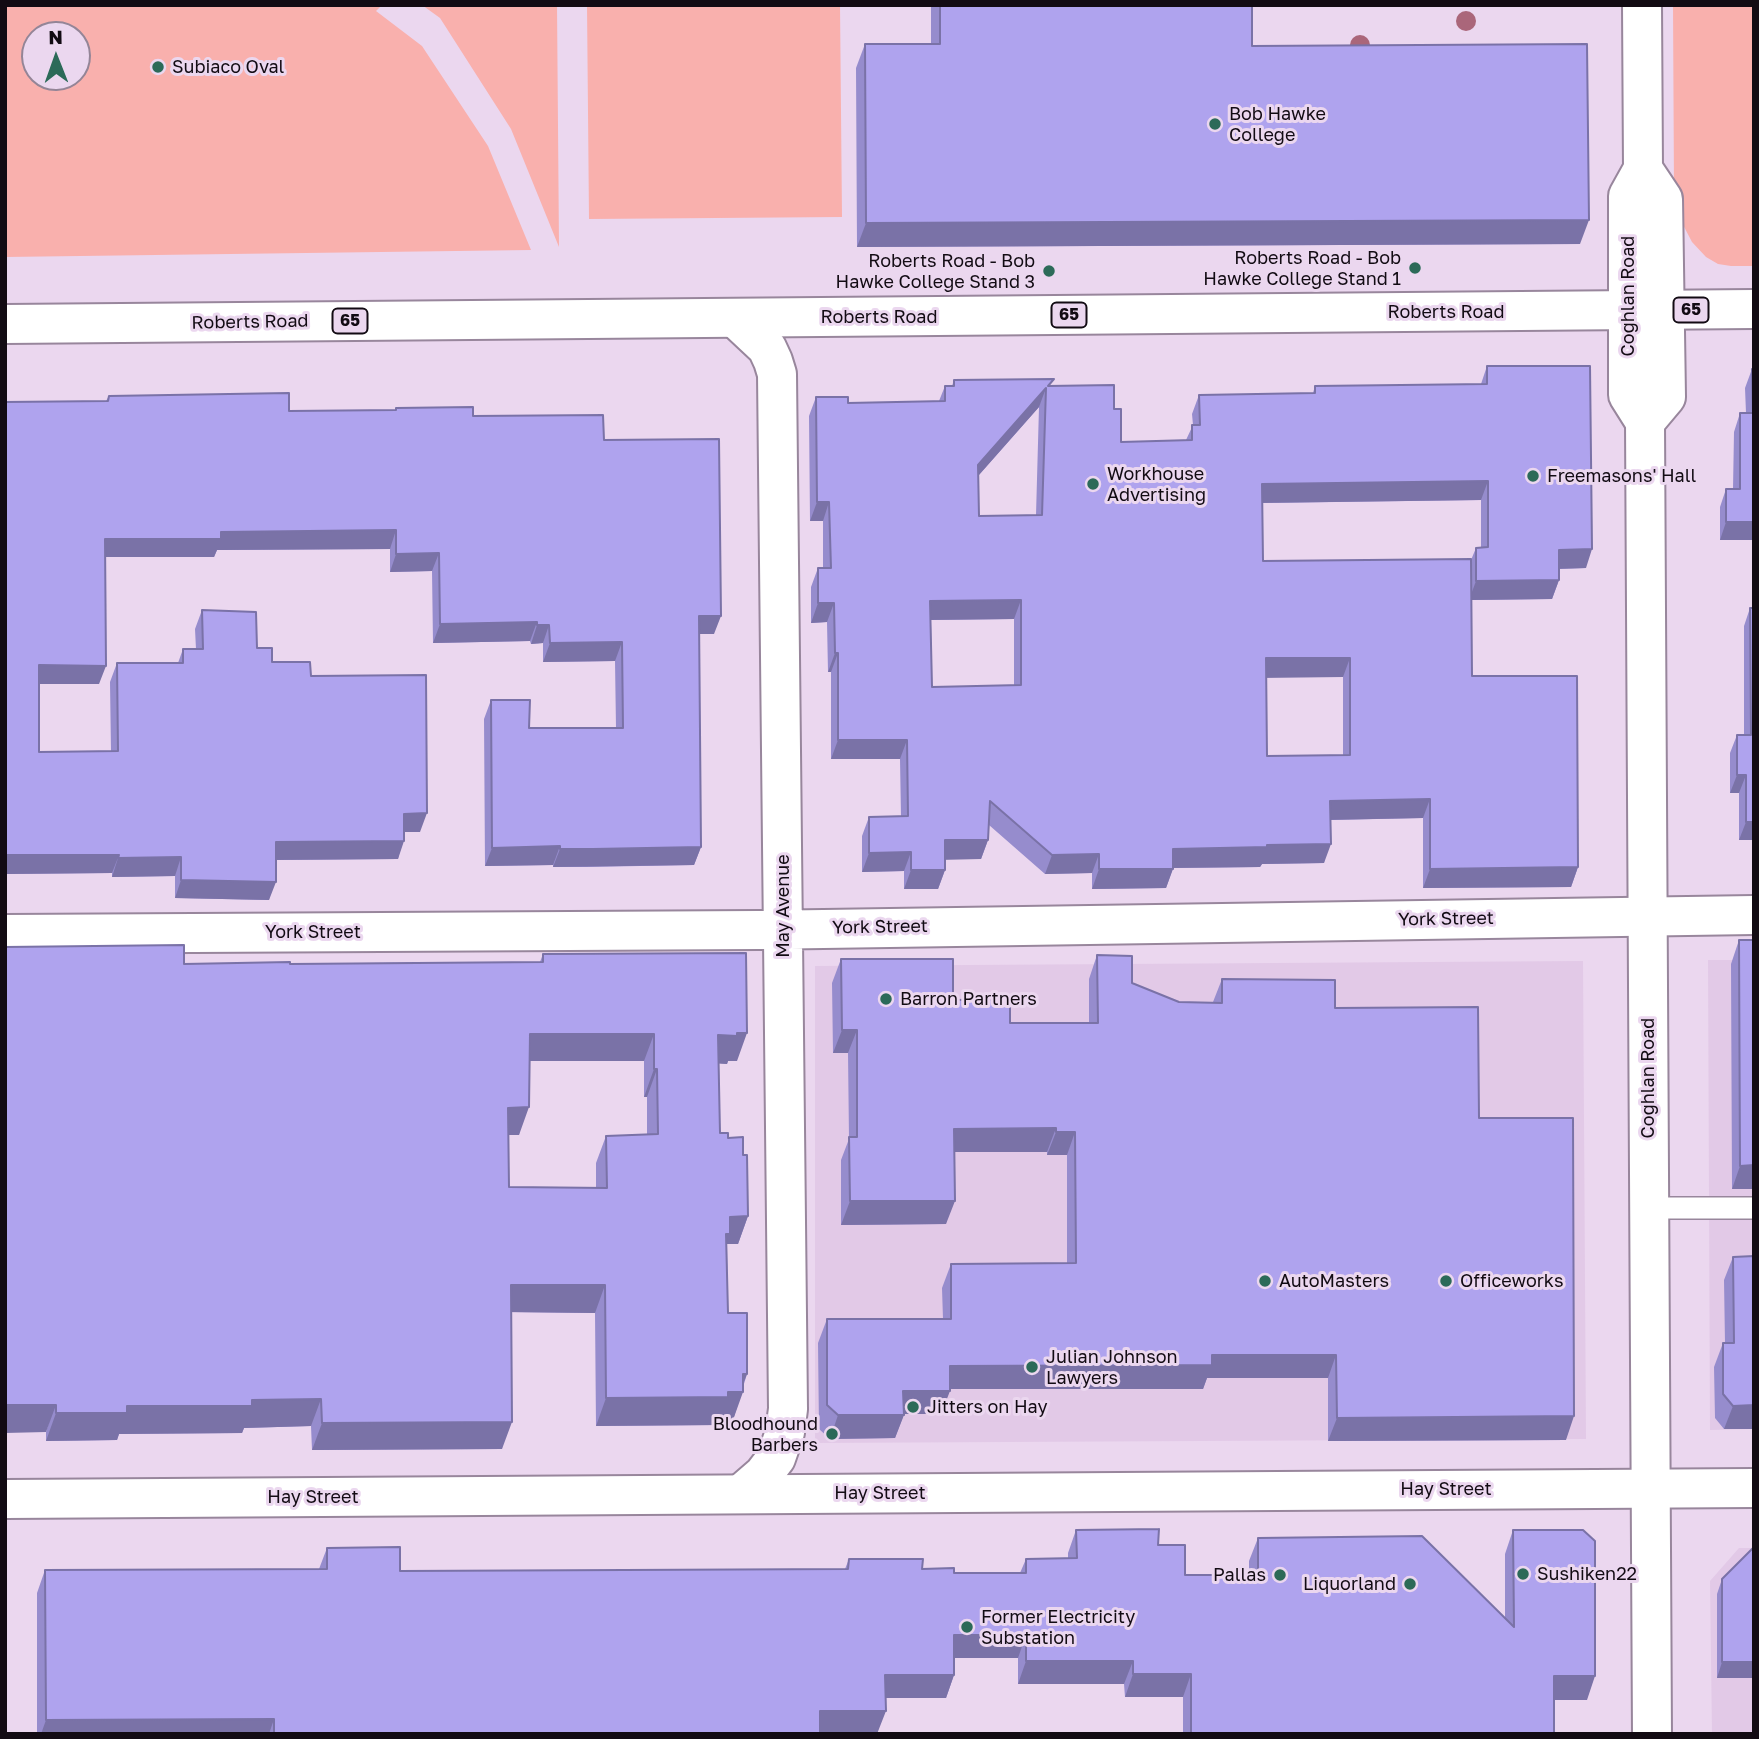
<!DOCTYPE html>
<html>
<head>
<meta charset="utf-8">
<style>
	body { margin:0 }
	#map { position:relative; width:1759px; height:1739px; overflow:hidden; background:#ebd7ef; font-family:"Golos Text",sans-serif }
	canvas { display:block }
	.frame { position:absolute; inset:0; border:7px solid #120b13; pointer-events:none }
	.north { position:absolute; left:21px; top:21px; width:70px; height:70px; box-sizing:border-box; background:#ebd7ef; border:2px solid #948597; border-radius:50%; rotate:359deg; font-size:19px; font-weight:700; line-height:28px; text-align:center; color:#120b13 }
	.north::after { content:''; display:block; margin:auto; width:24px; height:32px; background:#2c6a58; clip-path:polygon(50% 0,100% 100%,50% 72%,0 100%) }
</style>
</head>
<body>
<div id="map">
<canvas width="1759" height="1739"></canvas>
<div class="frame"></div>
<div class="north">N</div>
</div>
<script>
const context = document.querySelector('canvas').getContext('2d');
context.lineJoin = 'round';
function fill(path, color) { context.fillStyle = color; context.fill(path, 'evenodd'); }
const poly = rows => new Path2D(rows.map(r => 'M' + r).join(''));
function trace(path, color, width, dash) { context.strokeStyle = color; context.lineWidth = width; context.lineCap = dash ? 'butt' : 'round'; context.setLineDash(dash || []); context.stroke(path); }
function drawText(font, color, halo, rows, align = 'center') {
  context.font = font + ' "Golos Text",sans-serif'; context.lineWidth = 6; context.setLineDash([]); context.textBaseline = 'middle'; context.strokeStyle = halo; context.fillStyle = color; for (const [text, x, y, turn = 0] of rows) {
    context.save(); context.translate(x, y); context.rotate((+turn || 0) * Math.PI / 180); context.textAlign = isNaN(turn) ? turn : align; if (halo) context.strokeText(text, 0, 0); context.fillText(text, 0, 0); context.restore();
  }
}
const built = poly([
	[1708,960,1754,960,1754,1429,1710,1430],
	[1583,961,1586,1439,815,1443,815,966],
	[1739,1548,1754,1548,1754,1734,1712,1734,1710,1581]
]);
const green = poly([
	[5,5,382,5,376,11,422,46,488,146,531,250,5,257],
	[35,35,77,35,77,77,35,77],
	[422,5,557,5,559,247,511,129,440,18],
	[587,5,840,5,842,217,589,219],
	[1673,5,1754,5,1754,266,1731,266,1718,264,1706,257,1692,242,1681,221,1674,191]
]);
const service = poly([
	[1649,1208,1754,1208]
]);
const minor = poly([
	[735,318,767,348,773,361,777,374,788,1409,785,1432,776,1458,763,1475,741,1494],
	[5,934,757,930,1754,915]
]);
const tertiary = poly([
	[1642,5,1643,169,1628,196,1628,395,1645,422,1652,1734],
	[1643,169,1663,199,1666,397,1645,422]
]);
const primary = poly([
	[5,324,1754,309],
	[5,1499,1754,1488]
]);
const trees = [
	[1466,21],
	[1360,45]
];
const wall = poly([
	[931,5,1252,5,1252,46,1580,244,857,247,856,68,865,44,931,44],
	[1487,366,1586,568,1559,569,1559,580,1552,599,1472,600,1472,676,1578,867,1571,887,1423,888,1423,818,1331,820,1324,863,1262,864,1260,867,1173,868,1166,888,1092,889,1092,873,1045,874,989,825,988,840,981,859,945,859,945,870,938,889,904,889,904,871,862,872,862,836,869,817,901,816,900,759,831,759,831,672,828,672,827,622,811,623,811,587,818,568,823,568,823,521,810,521,809,416,816,397,848,403,939,401,945,386,952,386,954,380,1051,386,1114,409,1121,442,1186,440,1193,425,1192,414,1199,395,1313,393,1315,386,1481,384],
	[1039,407,1036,515,979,516,978,476],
	[1481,500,1481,547,1476,548,1471,560,1263,561,1263,503],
	[1014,619,1014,685,932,687,931,620],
	[1266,677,1343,677,1343,755,1267,756],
	[1752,369,1754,369,1754,540,1720,540,1720,507,1726,489,1733,489,1734,432,1740,413,1746,413,1745,388],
	[109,396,289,411,395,410,396,408,473,416,604,440,714,634,699,634,701,847,694,865,586,867,553,867,553,865,485,866,484,719,491,700,529,728,616,728,615,661,543,662,543,643,531,644,530,641,433,643,432,571,390,572,390,549,217,550,214,557,106,557,99,684,39,684,39,752,111,751,110,682,117,663,178,663,183,649,196,649,195,629,202,610,257,648,272,662,311,676,420,832,404,832,398,859,276,860,269,900,175,898,175,876,112,877,112,873,5,874,5,402,106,401],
	[1750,608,1754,608,1754,840,1739,840,1739,793,1730,793,1730,753,1737,735,1744,735,1744,626],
	[1739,940,1754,940,1754,1189,1732,1189,1731,964],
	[543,954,737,1061,728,1061,727,1064,719,1063,720,1133,728,1138,743,1155,748,1216,738,1244,727,1244,728,1313,747,1374,733,1420,720,1420,718,1425,596,1426,595,1313,512,1312,502,1449,312,1450,311,1426,244,1428,242,1433,119,1434,117,1440,46,1441,46,1432,184,964,540,962],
	[530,1061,644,1061,644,1097,647,1097,647,1134,606,1136,596,1163,596,1188,509,1187,509,1135,519,1135],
	[1097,955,1132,983,1179,1002,1213,1002,1222,979,1335,1008,1479,1118,1566,1440,1328,1441,1328,1378,1207,1378,1203,1389,950,1389,941,1414,904,1414,895,1438,830,1439,819,1429,818,1343,827,1319,943,1319,942,1288,951,1264,1067,1264,1067,1155,1047,1155,1047,1152,955,1152,946,1224,841,1225,841,1160,849,1139,848,1053,833,1053,832,983,841,959,953,1000,1010,1023,1089,1023,1089,979],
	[1733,1257,1754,1429,1724,1429,1715,1418,1714,1367,1723,1343,1725,1343,1724,1280],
	[1076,1530,1158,1545,1185,1575,1249,1575,1249,1561,1258,1538,1505,1618,1505,1554,1513,1530,1587,1700,1554,1700,1554,1734,1183,1734,1183,1697,1125,1697,1124,1684,1018,1684,1018,1658,954,1658,954,1675,946,1698,886,1698,877,1734,37,1734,37,1593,45,1570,319,1569,327,1548,400,1571,845,1569,849,1559,954,1573,1020,1573,1026,1559,1068,1558,1068,1553],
	[1754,1547,1754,1678,1717,1678,1717,1594,1722,1579]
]);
const shadedWall = poly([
	[1589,220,1580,244,857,247,866,223],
	[1046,388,1039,407,971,484,978,465],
	[1488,481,1481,500,1255,503,1262,484],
	[817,502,829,502,823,521,810,521],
	[1726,522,1754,522,1754,540,1720,540],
	[396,530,390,549,217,550,214,557,99,557,105,539,221,532],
	[1592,549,1586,568,1552,569,1559,550],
	[439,553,432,571,390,572,396,554],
	[1559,580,1552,599,1469,600,1476,581],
	[1021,600,1014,619,924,620,930,601],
	[818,603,834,603,827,622,811,623],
	[699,616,721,616,714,634,693,634],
	[537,622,530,641,433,643,440,624],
	[537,625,549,625,543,643,531,644],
	[622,642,615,661,543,662,550,643],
	[835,653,838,653,831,672,828,672],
	[1266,658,1350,658,1343,677,1259,678],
	[39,665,106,666,99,684,32,684],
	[838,740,907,740,900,759,831,759],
	[1737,775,1746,775,1739,793,1730,793],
	[1430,799,1423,818,1323,820,1330,801],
	[427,813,420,832,397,832,404,814],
	[1746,822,1754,822,1754,840,1739,840],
	[945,840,988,840,981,859,938,860],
	[404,841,398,859,269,860,276,842],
	[1331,844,1324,863,1262,864,1260,867,1167,868,1173,849,1267,845],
	[560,846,553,865,485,866,492,848],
	[701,847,694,865,553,867,560,849],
	[911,852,904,871,862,872,869,853],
	[1099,854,1092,873,1045,874,1052,855],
	[5,855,119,855,112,873,5,874],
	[181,857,175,876,112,877,118,858],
	[1578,867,1571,887,1423,888,1430,869],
	[1099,869,1173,869,1166,888,1092,889],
	[911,870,945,870,938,889,904,889],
	[181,880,276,882,269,900,175,898],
	[842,1030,857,1030,848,1053,833,1053],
	[737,1033,747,1033,737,1061,728,1061,727,1064,708,1063,718,1035],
	[530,1034,654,1034,644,1061,520,1061],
	[654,1069,657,1069,647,1097,644,1097],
	[529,1107,519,1135,498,1135,508,1108],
	[1056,1128,1047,1152,946,1152,954,1129],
	[1056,1132,1075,1132,1067,1155,1047,1155],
	[1754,1165,1754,1189,1732,1189,1740,1166],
	[850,1201,955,1201,946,1224,841,1225],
	[748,1216,738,1244,726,1244,720,1261,730,1217],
	[511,1285,605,1285,595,1313,501,1312],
	[1212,1355,1336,1355,1328,1378,1207,1378,1203,1389,941,1389,950,1366],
	[743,1374,747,1374,740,1392,743,1392,733,1420,720,1420,718,1425,596,1426,606,1398],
	[903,1391,950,1391,941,1414,895,1414],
	[321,1399,311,1426,244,1428,242,1433,119,1434,117,1440,46,1441,56,1413,127,1406,252,1400],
	[5,1405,56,1405,46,1432,5,1433],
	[1754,1405,1754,1429,1724,1429,1733,1406],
	[838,1415,904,1415,895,1438,830,1439],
	[1574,1416,1566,1440,1328,1441,1337,1418],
	[512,1422,502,1449,312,1450,322,1423],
	[954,1635,1026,1635,1018,1658,946,1658],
	[1026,1661,1133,1661,1124,1684,1018,1684],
	[1722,1662,1754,1662,1754,1678,1717,1678],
	[1133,1674,1191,1674,1183,1697,1125,1697],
	[885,1675,954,1675,946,1698,877,1698],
	[1554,1676,1595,1676,1587,1700,1545,1700],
	[820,1711,886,1711,877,1734,811,1734],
	[274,1719,269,1734,41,1734,46,1720]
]);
const building = poly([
	[940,5,1252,5,1252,46,1587,44,1589,220,866,223,865,44,940,44,940,5],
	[1487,366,1590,366,1592,549,1559,550,1559,580,1476,581,1476,548,1488,547,1488,481,1262,484,1263,561,1471,559,1472,676,1577,676,1578,867,1430,869,1430,799,1330,801,1331,844,1267,845,1267,847,1173,849,1173,869,1099,869,1099,854,1052,855,990,801,988,840,945,840,945,870,911,870,911,852,869,853,869,817,908,816,907,740,838,740,838,653,835,653,834,603,818,603,818,568,831,568,829,502,817,502,816,397,848,397,848,403,945,401,945,386,954,386,954,380,1054,379,1048,386,1114,385,1114,409,1121,409,1121,442,1192,440,1192,425,1200,425,1199,395,1315,393,1315,386,1487,384,1487,366],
	[1046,388,1042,515,979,516,978,465,1046,388],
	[1021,600,1021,685,932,687,930,601,1021,600],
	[1266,658,1350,658,1350,755,1267,756,1266,658],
	[1752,369,1754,369,1754,522,1726,522,1726,489,1740,489,1740,413,1753,413,1752,369],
	[289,393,289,411,396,410,396,408,473,407,473,416,603,415,604,440,719,439,721,616,699,616,701,847,593,849,560,849,560,846,492,848,491,700,530,700,529,728,623,728,622,642,550,643,549,625,537,625,537,622,440,624,439,553,396,554,396,530,221,532,221,539,105,539,106,666,39,665,39,752,118,751,117,663,183,663,183,649,203,649,202,610,256,612,257,648,272,648,272,662,310,662,311,676,426,675,427,813,404,814,404,841,276,842,276,882,181,880,181,857,118,858,119,855,5,855,5,402,108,401,109,396,289,393],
	[1750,608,1754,608,1754,822,1746,822,1746,775,1737,775,1737,735,1751,735,1750,608],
	[1739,940,1754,940,1754,1165,1740,1166,1739,940],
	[184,945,184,964,290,962,290,964,543,962,543,954,746,953,747,1033,737,1033,737,1036,718,1035,720,1133,728,1133,728,1138,743,1137,743,1155,747,1155,748,1216,730,1217,730,1234,726,1234,728,1313,747,1313,747,1374,743,1374,743,1392,728,1392,728,1397,606,1398,605,1285,511,1285,512,1422,322,1423,321,1399,252,1400,252,1406,127,1406,127,1413,56,1413,56,1405,5,1405,5,947,184,945],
	[530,1034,654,1034,654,1069,657,1069,658,1134,606,1136,607,1188,509,1187,508,1108,529,1107,530,1034],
	[1097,955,1132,956,1132,983,1179,1002,1222,1003,1222,979,1335,980,1335,1008,1478,1007,1479,1118,1573,1118,1574,1416,1337,1418,1336,1355,1212,1355,1212,1365,950,1366,950,1391,903,1391,904,1415,838,1415,827,1405,827,1319,951,1319,951,1264,1076,1263,1075,1132,1056,1132,1056,1128,954,1129,955,1201,850,1201,849,1137,857,1137,857,1030,842,1030,841,959,953,959,953,1000,1010,999,1010,1023,1098,1023,1097,955],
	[1754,1256,1754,1405,1733,1406,1723,1394,1723,1343,1734,1343,1733,1257,1754,1256],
	[1159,1529,1158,1545,1185,1545,1185,1575,1258,1575,1258,1538,1422,1536,1514,1627,1513,1530,1583,1530,1595,1541,1595,1676,1554,1676,1554,1734,1191,1734,1191,1674,1133,1674,1133,1661,1026,1661,1026,1635,954,1635,954,1675,885,1675,886,1711,820,1711,820,1734,274,1734,274,1719,46,1720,45,1570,327,1569,327,1548,400,1547,400,1571,848,1569,849,1559,923,1559,922,1569,954,1568,954,1573,1026,1573,1026,1559,1077,1558,1076,1530,1159,1529],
	[1754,1547,1754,1662,1722,1662,1722,1579,1754,1547]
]);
const markers = [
	[158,67,7,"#2c6a58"],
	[1215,124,7,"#2c6a58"],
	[1415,268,7,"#2c6a58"],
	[1049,271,7,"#2c6a58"],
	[1533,476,7,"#2c6a58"],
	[1093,484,7,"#2c6a58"],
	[886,999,7,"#2c6a58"],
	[1265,1281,7,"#2c6a58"],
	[1446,1281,7,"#2c6a58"],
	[1032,1367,7,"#2c6a58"],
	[913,1407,7,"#2c6a58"],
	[832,1434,7,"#2c6a58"],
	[1523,1574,7,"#2c6a58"],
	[1280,1575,7,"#2c6a58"],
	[1410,1584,7,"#2c6a58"],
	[967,1627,7,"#2c6a58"]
];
const shields = [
	[1691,310,35],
	[1069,315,35],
	[350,321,35]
];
const shieldNames = [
	["65",1691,310],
	["65",1069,315],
	["65",350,321]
];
const poiNames = [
	["Subiaco Oval",172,67],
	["Bob Hawke",1229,114],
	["College",1229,135],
	["Roberts Road - Bob",1401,258,"right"],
	["Hawke College Stand 1",1401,279,"right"],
	["Roberts Road - Bob",1035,261,"right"],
	["Hawke College Stand 3",1035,282,"right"],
	["Workhouse",1107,474],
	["Advertising",1107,495],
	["Freemasons' Hall",1547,476],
	["Barron Partners",900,999],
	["AutoMasters",1279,1281],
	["Officeworks",1460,1281],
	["Julian Johnson",1046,1357],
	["Lawyers",1046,1378],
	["Jitters on Hay",927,1407],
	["Bloodhound",818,1424,"right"],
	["Barbers",818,1445,"right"],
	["Sushiken22",1537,1574],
	["Pallas",1266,1575,"right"],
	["Liquorland",1396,1584,"right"],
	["Former Electricity",981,1617],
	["Substation",981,1638]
];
const streetNames = [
	["Coghlan Road",1628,296,-90],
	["Roberts Road",1446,312],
	["Roberts Road",879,317],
	["Roberts Road",250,322,-1],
	["May Avenue",783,906,-90],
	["York Street",1446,919,-1],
	["York Street",880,927,-1],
	["York Street",313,932],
	["Coghlan Road",1648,1078,-90],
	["Hay Street",1446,1489],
	["Hay Street",880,1493],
	["Hay Street",313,1497]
];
fill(built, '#e2c9e7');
fill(green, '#f9b0ad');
trace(service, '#98869c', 24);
trace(minor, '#98869c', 42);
trace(tertiary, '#98869c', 42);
trace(primary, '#98869c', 42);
trace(service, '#fff', 21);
trace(minor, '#fff', 38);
trace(tertiary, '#fff', 38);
trace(primary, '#fff', 38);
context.fillStyle = '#aa667a';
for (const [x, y] of trees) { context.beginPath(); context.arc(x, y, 10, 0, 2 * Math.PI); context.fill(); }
fill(wall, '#968ccd');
fill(shadedWall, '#7a72a7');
fill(building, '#afa3ee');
trace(building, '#7a72a7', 2);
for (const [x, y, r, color] of markers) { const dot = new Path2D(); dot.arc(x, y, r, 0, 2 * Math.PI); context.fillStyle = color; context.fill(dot); trace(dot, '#ebd7ef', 2.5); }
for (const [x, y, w] of shields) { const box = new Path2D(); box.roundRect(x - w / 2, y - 12.5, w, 25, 5); context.fillStyle = '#ebd7ef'; context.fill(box); trace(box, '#120b13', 2); }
drawText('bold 16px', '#120b13', null, shieldNames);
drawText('18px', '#120b13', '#ebd7ef', poiNames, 'left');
drawText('18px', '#120b13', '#ebd7ef', streetNames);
</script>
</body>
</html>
